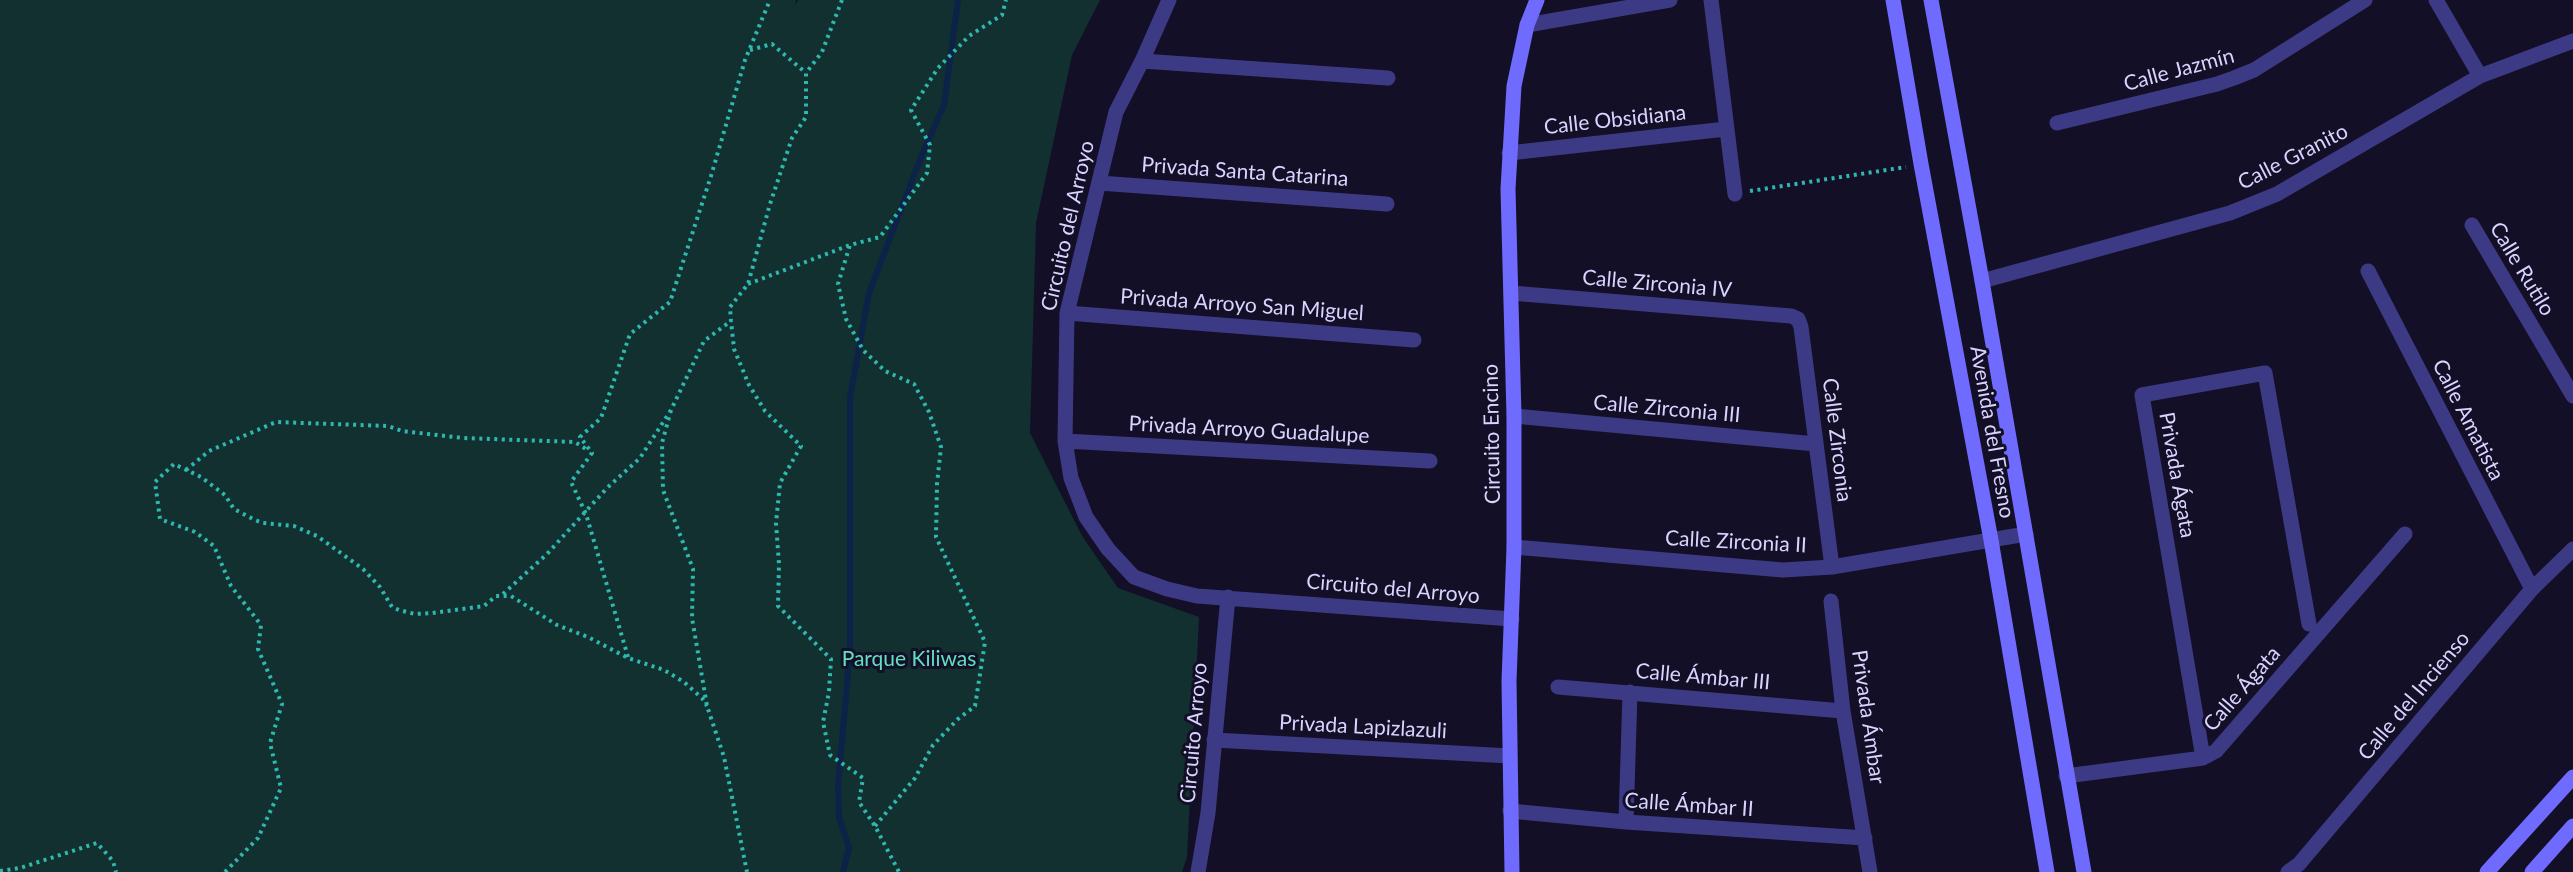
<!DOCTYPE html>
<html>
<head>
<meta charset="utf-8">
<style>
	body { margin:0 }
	canvas { display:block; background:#130f26 }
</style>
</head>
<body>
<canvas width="2573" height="872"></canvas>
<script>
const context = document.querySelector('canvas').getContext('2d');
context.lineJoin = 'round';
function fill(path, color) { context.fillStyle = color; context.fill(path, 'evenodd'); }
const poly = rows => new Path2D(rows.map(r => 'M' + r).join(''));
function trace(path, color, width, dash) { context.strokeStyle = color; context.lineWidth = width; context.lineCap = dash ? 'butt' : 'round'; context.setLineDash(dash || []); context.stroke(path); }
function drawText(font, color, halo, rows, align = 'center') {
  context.font = font + ' Lato,sans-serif'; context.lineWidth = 6; context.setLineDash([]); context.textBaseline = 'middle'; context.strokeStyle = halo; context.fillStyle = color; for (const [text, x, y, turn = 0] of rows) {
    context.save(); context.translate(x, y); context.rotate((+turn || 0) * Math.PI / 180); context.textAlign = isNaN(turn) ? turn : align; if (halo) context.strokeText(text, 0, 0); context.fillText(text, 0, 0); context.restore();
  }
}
const green = poly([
	[0,0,796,0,795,5,798,0,1100,0,1072,55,1036,223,1030,433,1082,536,1118,588,1199,617,1187,857,1182,872,0,872]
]);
const stream = poly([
	[843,872,849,848,839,817,838,785,850,652,850,397,869,293,919,162,944,105,958,0]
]);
const path = poly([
	[842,0,822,52,806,73,806,117,792,138,770,204,748,284,730,307,731,321,734,349,749,385,765,411,801,446,780,483,776,523,779,564,778,606,831,659,829,692,823,722,830,755,863,778,859,802,875,826,899,872],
	[750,50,772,44,806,73],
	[1750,191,1906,167],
	[748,284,850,245],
	[671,410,662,443,663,490,693,569,692,618,707,706,724,757,747,872],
	[186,470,209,451,276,422,388,426,402,431,463,438,575,442,589,451],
	[503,594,547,554,607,488,640,458,671,410,704,341,731,321],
	[628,657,586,514,571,482,592,453,580,437,601,418,630,334,670,302,711,176,745,60,770,0],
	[875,826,915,778,933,745,958,719,975,706,985,642,936,537,937,484,941,447,929,412,914,384,885,371,863,350,846,319,838,284,850,245,880,237,927,173,930,145,911,110,938,68,969,36,1002,15,1006,0],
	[0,871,20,868,97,843,113,861,116,872],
	[225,872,258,838,281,788,270,743,282,704,258,649,261,625,231,586,214,546,195,532,160,519,155,482,174,464,201,477,225,495,234,509,255,520,263,523,294,526,317,536,363,569,380,587,392,607,399,610,415,614,432,613,484,606,496,596,511,596,557,625,588,637,628,658,664,670,684,682,702,698,707,706]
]);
const street = poly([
	[1169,0,1142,61,1116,112,1067,313,1065,441,1071,478,1086,517,1108,549,1134,577,1167,589,1197,596,1512,619],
	[1711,0,1735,194],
	[2436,0,2480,76],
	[1527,25,1670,0],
	[1142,61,1388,78],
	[2057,123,2217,84,2234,78,2254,70,2365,0],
	[1509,153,1726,129],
	[1099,183,1387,204],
	[2472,225,2573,396],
	[2368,271,2532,589],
	[1982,281,2230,213,2277,194,2480,76,2573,41],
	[1511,293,1791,316,1798,319,1801,327,1832,567],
	[1067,313,1414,340],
	[1514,416,1816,444],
	[1065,441,1430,461],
	[1514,547,1783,570,1832,567,2026,534],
	[1831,601,1843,711,1870,872],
	[1558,687,1843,711],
	[1214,740,1510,756],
	[2203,758,2142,395,2265,373,2309,624],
	[2066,776,2203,758,2216,751,2405,534],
	[1510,811,1626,822,1865,838],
	[1626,822,1630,692],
	[1198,872,1208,813,1228,597],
	[2288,872,2299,864,2532,589,2573,549]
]);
const secondary = poly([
	[1893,0,1921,164,1991,540,2047,872],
	[1931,0,1982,281,2084,872],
	[1512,872,1509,681,1514,547,1514,416,1508,189,1514,86,1527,25,1537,0],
	[2487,872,2573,777],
	[2532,872,2573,826]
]);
const streetNames = [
	["Calle Jazmín",2179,70,-15],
	["Calle Obsidiana",1615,120,-6],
	["Calle Granito",2293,157,-27],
	["Privada Santa Catarina",1245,172,4],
	["Circuito del Arroyo",1068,226,-77],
	["Calle Rutilo",2522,269,59],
	["Calle Zirconia IV",1657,284,5],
	["Privada Arroyo San Miguel",1242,305,4],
	["Calle Zirconia III",1667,409,5],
	["Calle Amatista",2468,420,63],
	["Privada Arroyo Guadalupe",1249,430,3],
	["Avenida del Fresno",1992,432,80],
	["Circuito Encino",1492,434,-91],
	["Calle Zirconia",1837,440,83],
	["Privada Ágata",2177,475,80],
	["Calle Zirconia II",1736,542,3],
	["Circuito del Arroyo",1393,589,5],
	["Calle Ámbar III",1703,677,5],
	["Calle Ágata",2242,689,-49],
	["Calle del Incienso",2414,696,-50],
	["Privada Ámbar",1868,717,82],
	["Privada Lapizlazuli",1363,727,3],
	["Circuito Arroyo",1194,733,-85],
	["Calle Ámbar II",1689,805,4]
];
const parkNames = [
	["Parque Kiliwas",909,659]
];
fill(green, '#12302f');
trace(stream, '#0c2248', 6);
trace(path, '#2fb8b0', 4, [3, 4.5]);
trace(street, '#3d3a85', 15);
trace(secondary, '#6f6bff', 15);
drawText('21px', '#d9d4ff', '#130f26', streetNames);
drawText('21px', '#5fe0c0', '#130f26', parkNames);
</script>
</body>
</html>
